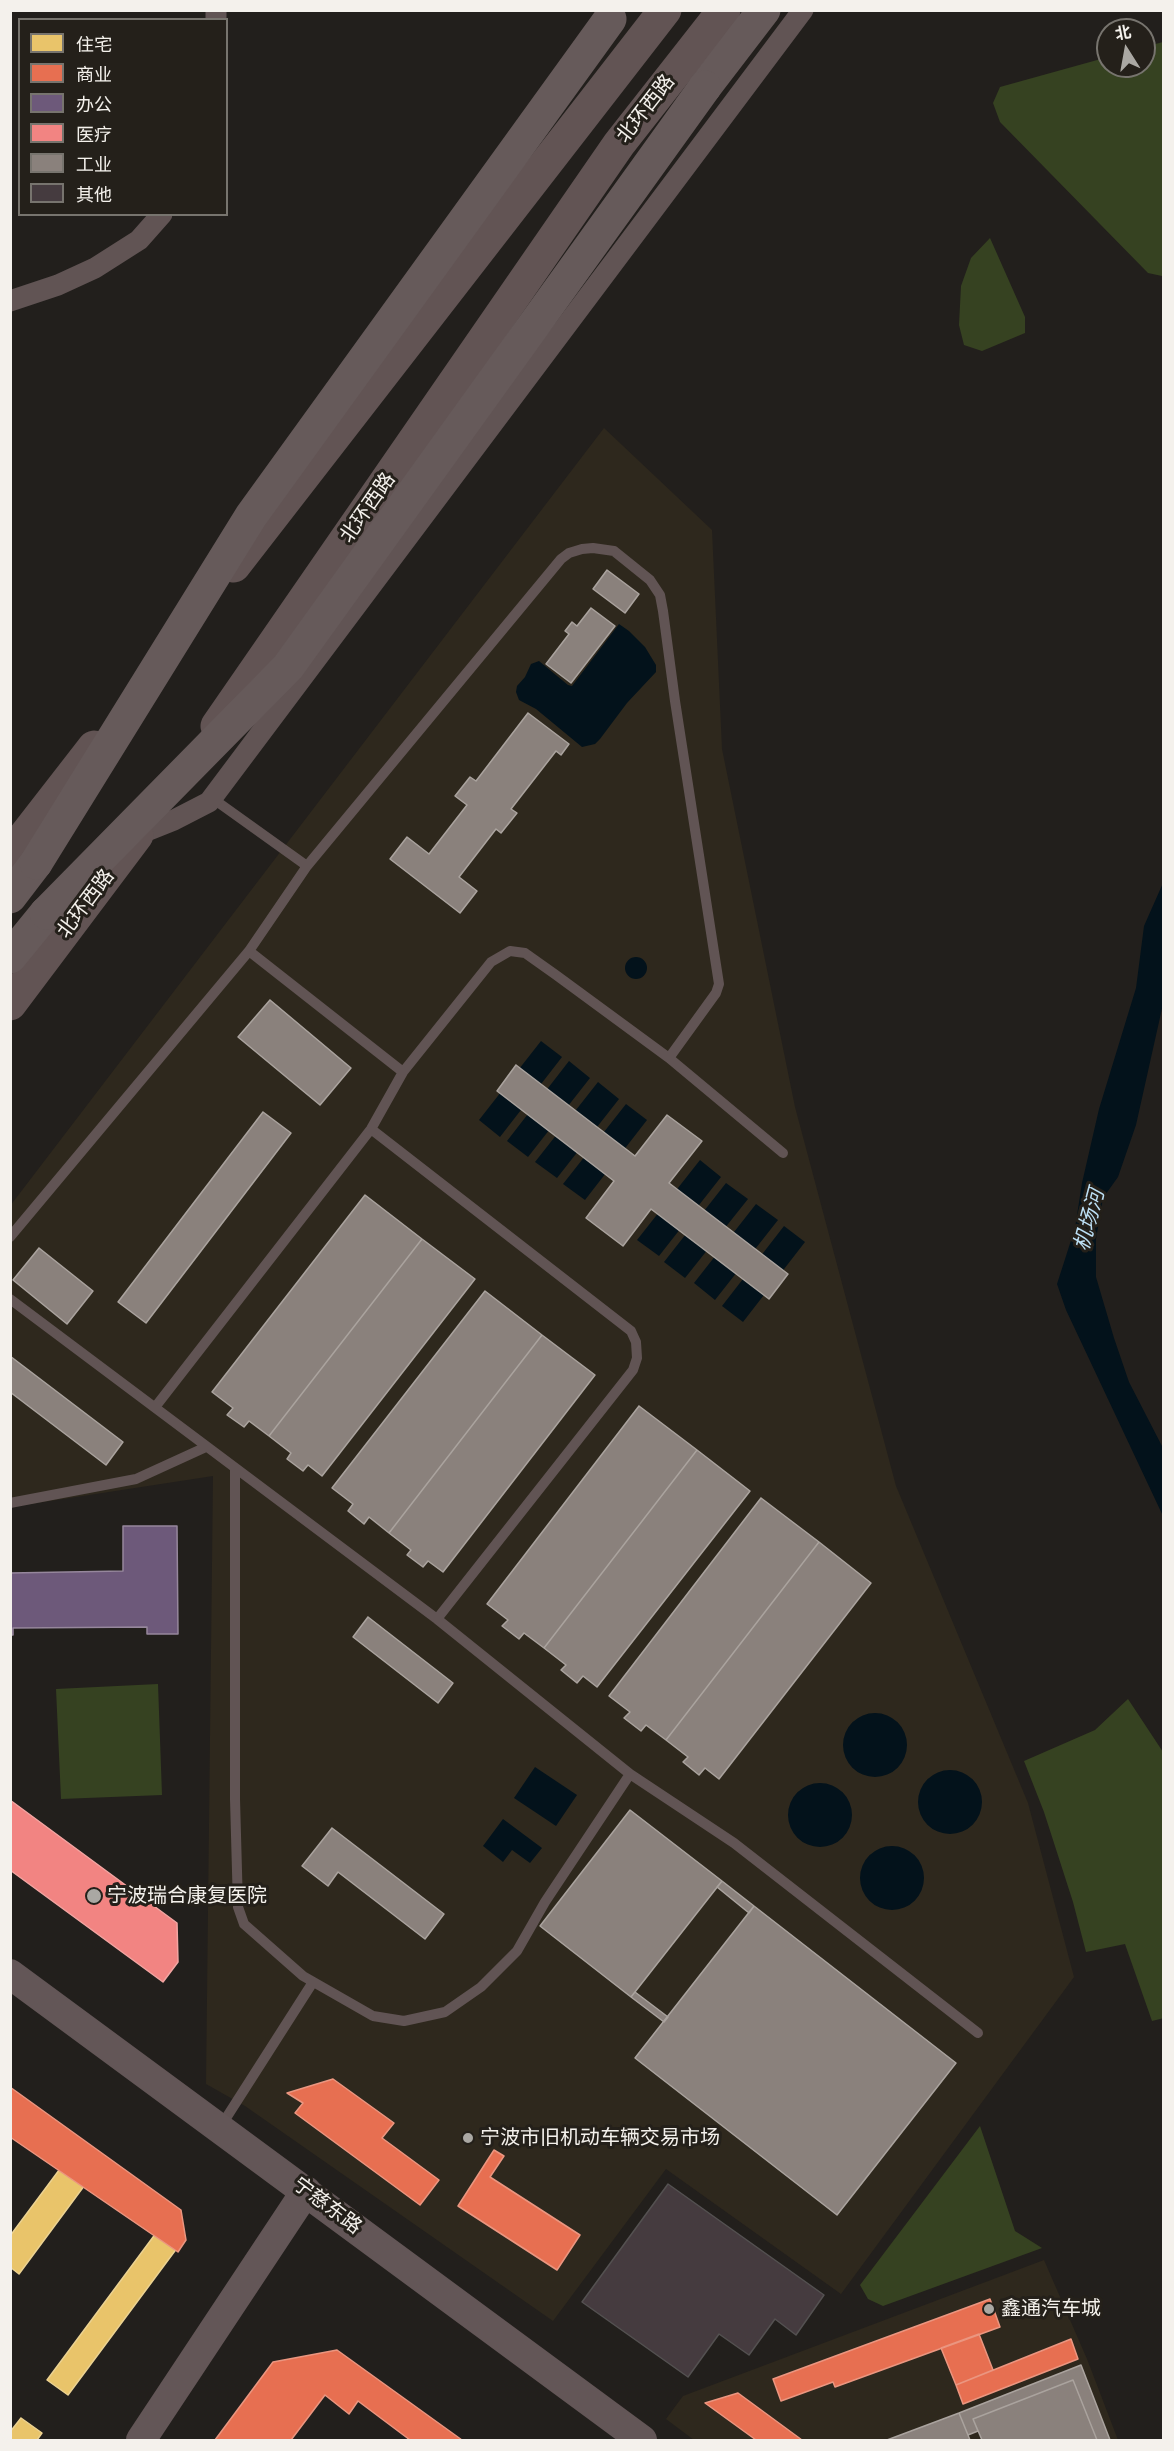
<!DOCTYPE html>
<html>
<head>
<meta charset="utf-8">
<style>
	body { margin:0 }
	#map { position:relative; width:1174px; height:2451px; overflow:hidden; background:#221f1c; font-family:Merriweather,"Noto Sans SC",serif }
	canvas { display:block }
	.frame { position:absolute; inset:0; border:12px solid #f4f1ec; pointer-events:none }
	.legend { position:absolute; left:18px; top:18px; width:210px; height:198px; box-sizing:border-box; background:#24201a; border:2px solid #77746e; margin:0; padding:8px 10px; list-style:none; font-size:18px; color:#f4f1ec }
	.legend li { display:flex; align-items:center; gap:12px; height:30px }
	.legend b { width:30px; border:2px solid #77746e }
	.north { position:absolute; left:1096px; top:18px; width:60px; height:60px; box-sizing:border-box; background:#24201a; border:2px solid #77746e; border-radius:50%; rotate:349deg; font-size:16px; font-weight:700; line-height:24px; text-align:center; color:#f4f1ec }
	.north::after { content:''; display:block; margin:auto; width:21px; height:27px; background:#aaa8a3; clip-path:polygon(50% 0,100% 100%,50% 72%,0 100%) }
</style>
</head>
<body>
<div id="map">
<canvas width="1174" height="2451"></canvas>
<div class="frame"></div>
<ul class="legend">
<li><b style="height:16px;background:#e9c46a"></b>住宅</li>
<li><b style="height:16px;background:#e76f51"></b>商业</li>
<li><b style="height:16px;background:#6d597a"></b>办公</li>
<li><b style="height:16px;background:#f28482"></b>医疗</li>
<li><b style="height:16px;background:#8a817c"></b>工业</li>
<li><b style="height:16px;background:#453b3f"></b>其他</li>
</ul>
<div class="north">北</div>
</div>
<script>
const context = document.querySelector('canvas').getContext('2d');
context.lineJoin = 'round';
function fill(path, color) { context.fillStyle = color; context.fill(path, 'evenodd'); }
const poly = rows => new Path2D(rows.map(r => 'M' + r).join(''));
function trace(path, color, width, dash) { context.strokeStyle = color; context.lineWidth = width; context.lineCap = dash ? 'butt' : 'round'; context.setLineDash(dash || []); context.stroke(path); }
function drawText(font, color, halo, rows, align = 'center') {
  context.font = font + ' Merriweather,"Noto Sans SC",serif'; context.lineWidth = 6; context.setLineDash([]); context.textBaseline = 'middle'; context.strokeStyle = halo; context.fillStyle = color; for (const [text, x, y, turn = 0] of rows) {
    context.save(); context.translate(x, y); context.rotate((+turn || 0) * Math.PI / 180); context.textAlign = isNaN(turn) ? turn : align; if (halo) context.strokeText(text, 0, 0); context.fillText(text, 0, 0); context.restore();
  }
}
const built = poly([
	[604,428,712,530,722,749,795,1107,896,1486,1028,1803,1074,1977,841,2294,666,2169,553,2321,245,2106,206,2084,213,1476,11,1507,10,1206],
	[1044,2260,1087,2359,1118,2440,694,2440,666,2419,683,2396]
]);
const green = poly([
	[1163,42,1164,275,1162,276,1148,273,1000,122,993,103,1000,87,1108,57,1108,66,1144,66,1144,47],
	[990,238,1025,317,1025,333,982,351,964,345,959,325,961,286,971,258],
	[158,1684,162,1795,61,1799,56,1689],
	[1128,1699,1163,1752,1164,2018,1152,2021,1125,1944,1086,1952,1073,1902,1044,1812,1024,1761,1095,1730],
	[980,2126,1015,2231,1042,2248,883,2306,868,2299,860,2285]
]);
const water = poly([
	[619,624,629,631,645,647,656,665,656,672,627,703,600,739,595,744,582,747,536,709,519,700,516,692,517,686,525,677,531,664,539,661,568,685,572,686],
	[1163,883,1163,1004,1136,1125,1118,1177,1103,1198,1096,1239,1096,1277,1114,1338,1129,1382,1163,1448,1163,1516,1066,1310,1057,1284,1075,1228,1082,1183,1099,1109,1136,988,1144,926],
	'625 968a11 11 0 1 1 22 0a11 11 0 1 1-22 0Z',
	[541,1041,562,1057,500,1137,479,1120],
	[569,1061,590,1078,528,1157,507,1141],
	[598,1082,619,1099,557,1178,535,1162],
	[626,1104,647,1120,585,1200,563,1184],
	[700,1160,721,1177,659,1256,637,1240],
	[726,1183,748,1199,685,1278,664,1262],
	[756,1204,778,1220,715,1300,694,1283],
	[784,1226,805,1242,743,1322,722,1306],
	'843 1745a32 32 0 1 1 64 0a32 32 0 1 1-64 0Z',
	[535,1767,577,1795,556,1826,514,1798],
	'918 1802a32 32 0 1 1 64 0a32 32 0 1 1-64 0Z',
	'788 1815a32 32 0 1 1 64 0a32 32 0 1 1-64 0Z',
	[503,1819,542,1848,530,1863,512,1850,503,1862,483,1846],
	'860 1878a32 32 0 1 1 64 0a32 32 0 1 1-64 0Z'
]);
const homes = poly([
	[80,2142,104,2159,19,2274,10,2267,10,2236,80,2142],
	[162,2225,183,2240,68,2395,47,2380,162,2225],
	[301,2360,329,2380,284,2440,242,2440,301,2360],
	[21,2418,42,2433,37,2440,10,2440,10,2432,21,2418],
	[433,2421,452,2436,449,2440,407,2440,412,2434,419,2439,433,2421]
]);
const shops = poly([
	[333,2079,394,2123,382,2138,439,2180,420,2205,295,2113,303,2103,287,2093,333,2079],
	[10,2087,181,2210,186,2240,178,2252,10,2137,10,2087],
	[494,2150,504,2156,490,2177,580,2235,557,2270,458,2206,494,2150],
	[990,2299,1000,2327,835,2387,833,2382,781,2401,773,2379,990,2299],
	[979,2334,993,2370,956,2385,941,2348,979,2334],
	[1071,2339,1078,2359,963,2404,956,2385,1071,2339],
	[337,2350,462,2440,410,2440,358,2401,349,2414,325,2395,291,2440,215,2440,273,2362,337,2350],
	[738,2393,802,2440,756,2440,705,2403,738,2393]
]);
const offices = poly([
	[123,1526,177,1526,178,1634,147,1634,147,1627,13,1628,13,1635,10,1635,10,1573,123,1571,123,1526]
]);
const health = poly([
	[10,1800,177,1923,178,1962,163,1982,10,1870,10,1800]
]);
const industry = poly([
	[607,570,639,594,625,613,593,589,607,570],
	[591,608,615,626,571,683,546,664,569,634,565,631,572,622,577,626,591,608],
	[528,713,569,744,561,755,556,751,511,809,517,813,501,833,496,829,459,877,477,891,460,913,390,859,407,837,429,854,467,805,455,796,470,777,476,781,528,713],
	[270,1000,351,1068,320,1105,238,1037,270,1000],
	[516,1065,635,1156,667,1115,702,1141,669,1183,788,1274,769,1299,651,1209,623,1246,586,1218,614,1181,497,1091,516,1065],
	[263,1112,291,1133,146,1323,118,1302,263,1112],
	[365,1195,422,1239,269,1436,249,1421,244,1427,227,1415,233,1408,212,1392,365,1195],
	[422,1239,475,1279,322,1476,308,1465,303,1471,287,1459,291,1453,269,1436,422,1239],
	[39,1248,93,1291,67,1324,13,1280,39,1248],
	[485,1291,542,1335,389,1533,369,1517,364,1524,348,1511,353,1504,332,1488,485,1291],
	[542,1335,595,1375,443,1572,428,1561,423,1567,407,1555,411,1550,389,1533,542,1335],
	[10,1356,123,1442,106,1465,10,1392,10,1356],
	[639,1406,697,1450,544,1648,524,1633,519,1639,502,1626,508,1620,487,1604,639,1406],
	[697,1450,750,1491,597,1687,583,1676,577,1683,561,1670,566,1665,544,1648,697,1450],
	[761,1498,819,1542,666,1740,646,1725,641,1731,624,1718,630,1712,609,1696,761,1498],
	[819,1542,871,1583,719,1779,705,1768,699,1775,683,1762,688,1757,666,1740,819,1542],
	[368,1617,453,1683,438,1703,353,1637,368,1617],
	[630,1810,722,1881,631,1997,540,1926,630,1810],
	[332,1828,444,1914,425,1939,338,1872,328,1886,302,1866,332,1828],
	[722,1881,754,1906,749,1913,717,1887,722,1881],
	[754,1906,956,2063,837,2215,635,2058,754,1906],
	[635,1992,668,2017,664,2022,631,1997,635,1992],
	[1081,2365,1110,2440,1097,2440,1073,2380,973,2419,978,2431,968,2435,959,2413,1081,2365],
	[1073,2380,1097,2440,982,2440,973,2419,1073,2380],
	[959,2413,970,2440,887,2440,959,2413]
]);
const building = poly([
	[668,2184,824,2295,796,2335,775,2319,749,2355,719,2334,688,2377,582,2302,668,2184]
]);
const lane = poly([
	[212,798,307,866],
	[249,951,403,1072],
	[371,1129,631,1331,636,1342,637,1358,633,1370,437,1619],
	[10,1237,249,951,307,866,561,559,569,553,582,549,593,548,614,551,650,580,660,595,663,611,675,701,719,984,716,993,669,1058],
	[10,1299,437,1619,630,1774,734,1843,978,2033],
	[156,1406,371,1129,403,1072,491,962,510,951,525,953,556,975,669,1058,783,1153],
	[235,1469,235,1799,238,1907,244,1924,303,1976,373,2016,404,2021,445,2012,481,1987,517,1951,545,1902,630,1774],
	[10,1503,136,1479,206,1447],
	[221,2126,313,1982]
]);
const street = poly([
	[216,10,216,20],
	[10,301,58,285,95,268,139,240,162,214],
	[139,834,174,820,209,802,803,10]
]);
const secondary = poly([
	[10,1974,642,2440],
	[141,2440,306,2191]
]);
const primary = poly([
	[234,566,665,10],
	[217,726,619,144,724,10],
	[10,855,94,747],
	[10,1004,137,835]
]);
const highway = poly([
	[705,87,764,10],
	[10,897,36,863],
	[10,957,46,913]
]);
const highwayBridge = poly([
	[36,863,251,516,610,19],
	[46,913,288,667,705,87]
]);
const markers = [
	[94,1896,8,"#aaa8a3"],
	[468,2138,6,"#aaa8a3"],
	[989,2309,6,"#aaa8a3"]
];
const streetNames = [
	["北环西路",646,109,-52],
	["北环西路",368,508,-55],
	["北环西路",86,904,-53],
	["宁慈东路",327,2206,37]
];
const poiNames = [
	["宁波瑞合康复医院",107,1896],
	["宁波市旧机动车辆交易市场",480,2138],
	["鑫通汽车城",1001,2309]
];
const waterNames = [
	["机场河",1090,1220,-75]
];
fill(built, '#2e281d');
fill(green, '#364221');
fill(water, '#03121b');
fill(homes, '#e9c46a');
trace(homes, '#ecd291', 1.5);
fill(shops, '#e76f51');
trace(shops, '#eb9680', 1.5);
fill(offices, '#6d597a');
trace(offices, '#96879c', 1.5);
fill(health, '#f28482');
trace(health, '#f3a5a2', 1.5);
fill(industry, '#8a817c');
trace(industry, '#aaa39e', 1.5);
fill(building, '#453b3f');
trace(building, '#545151', 1.5);
trace(lane, '#615454', 10);
trace(street, '#615454', 21);
trace(secondary, '#635657', 30);
trace(primary, '#625454', 33);
trace(highway, '#665a5a', 33);
trace(highwayBridge, '#665a5a', 33);
for (const [x, y, r, color] of markers) { const dot = new Path2D(); dot.arc(x, y, r, 0, 2 * Math.PI); context.fillStyle = color; context.fill(dot); trace(dot, '#24201a', 2); }
drawText('20px', '#f4f1ec', '#24201a', streetNames);
drawText('20px', '#f4f1ec', '#24201a', poiNames, 'left');
drawText('italic 21px', '#bcdff4', '#24201a', waterNames);
</script>
</body>
</html>
